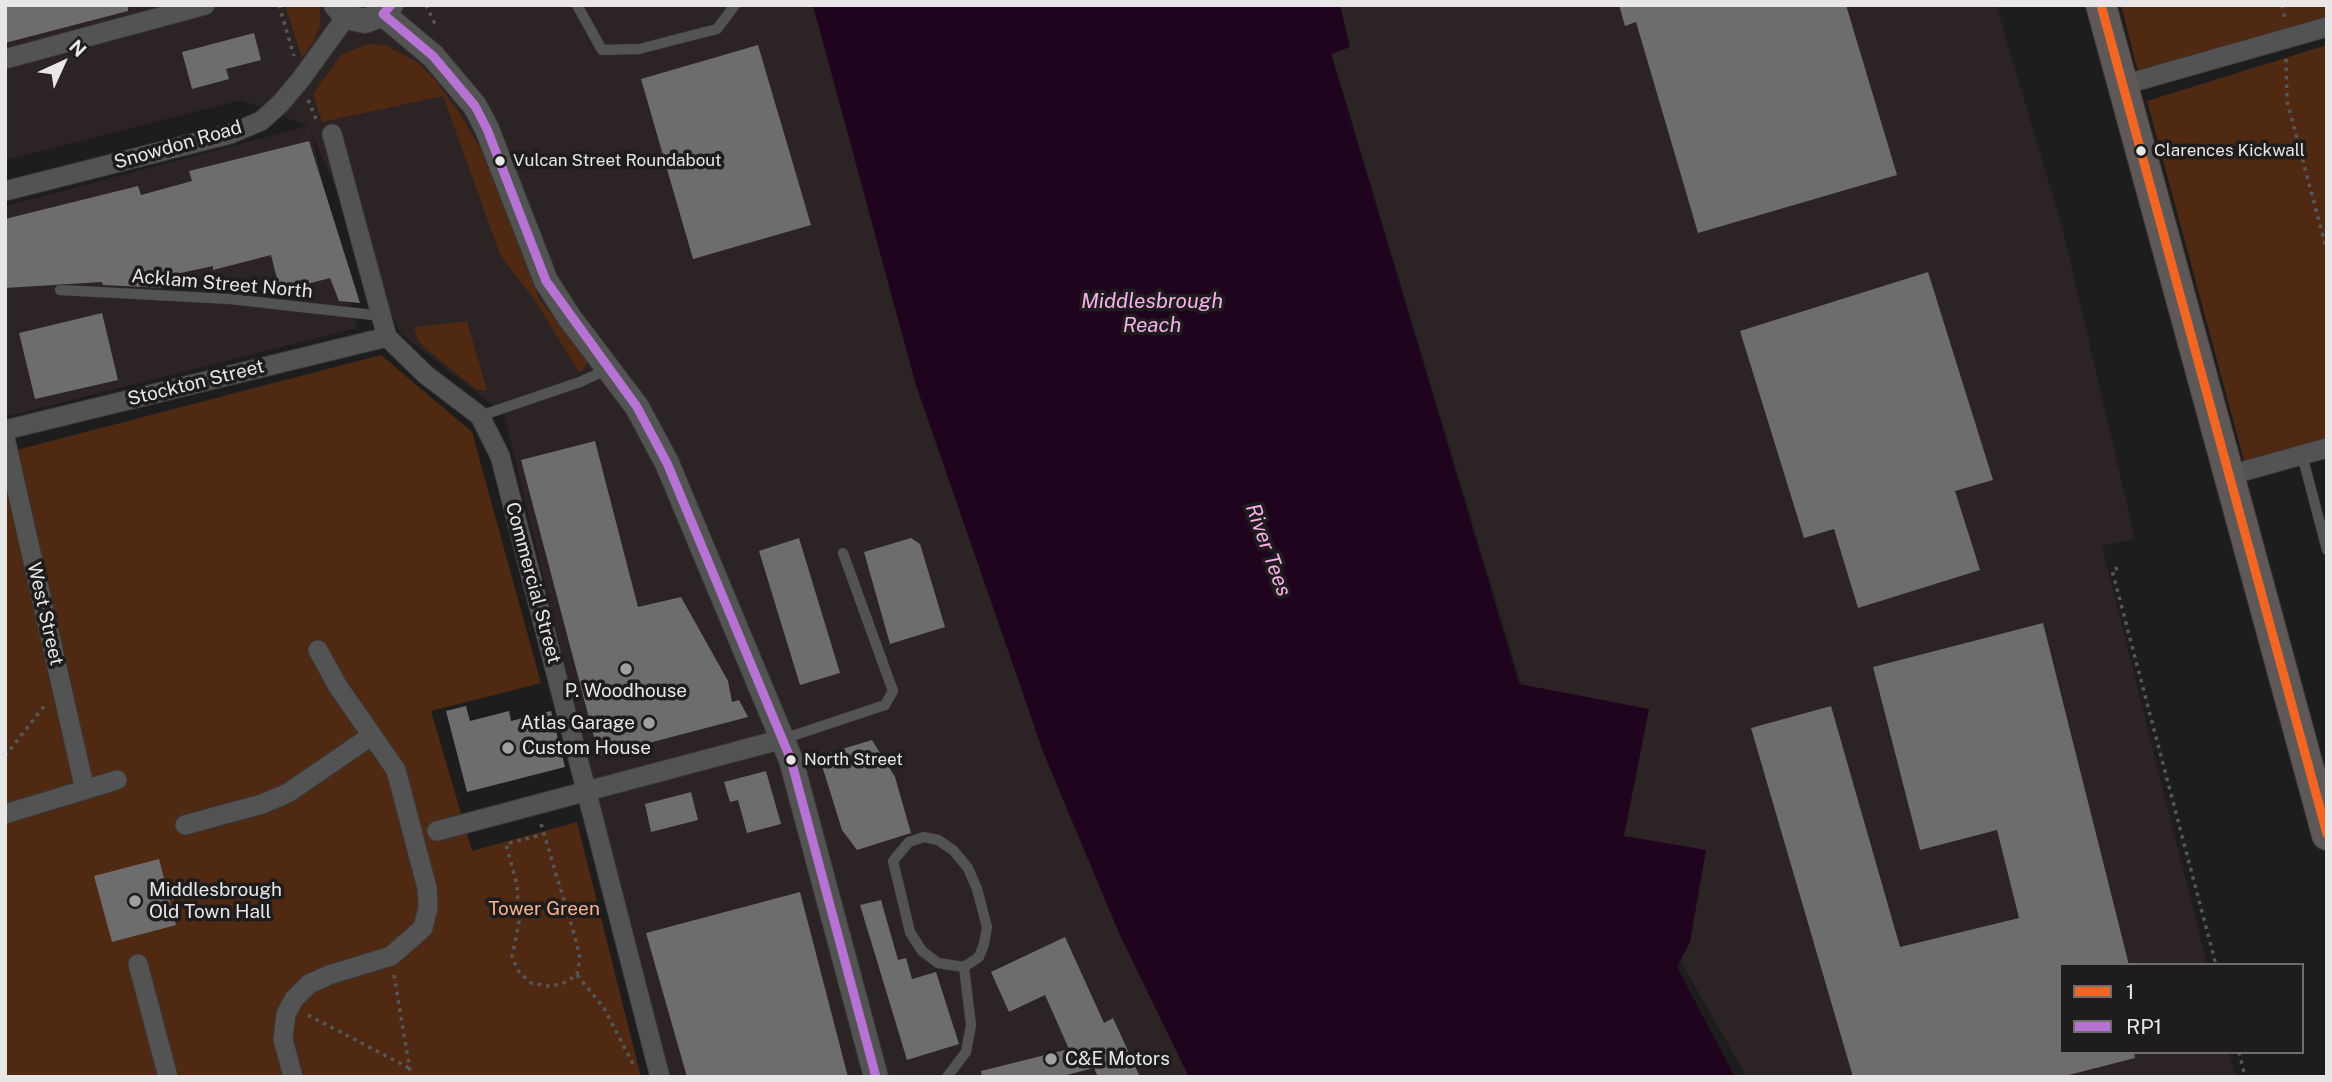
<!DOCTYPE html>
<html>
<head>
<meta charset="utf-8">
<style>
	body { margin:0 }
	#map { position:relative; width:2332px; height:1082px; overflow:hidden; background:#1d1d1d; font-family:"Public Sans",sans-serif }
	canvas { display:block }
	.frame { position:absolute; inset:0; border:7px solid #e8e6e7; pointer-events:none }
	.legend { position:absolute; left:2059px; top:963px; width:245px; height:91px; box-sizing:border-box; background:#1e1c1c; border:2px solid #6f6d6d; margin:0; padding:9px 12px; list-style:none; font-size:21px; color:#e8e6e7 }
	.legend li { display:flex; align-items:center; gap:14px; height:35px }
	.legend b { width:35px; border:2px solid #6f6d6d }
	.north { position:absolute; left:28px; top:28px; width:70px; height:70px; -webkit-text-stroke:5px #1e1c1c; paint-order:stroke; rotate:45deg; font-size:19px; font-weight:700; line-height:28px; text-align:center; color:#e8e6e7 }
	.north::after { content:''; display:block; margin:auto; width:24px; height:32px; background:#e8e6e7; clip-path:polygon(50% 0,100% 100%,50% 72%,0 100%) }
</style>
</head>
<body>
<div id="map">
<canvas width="2332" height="1082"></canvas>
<div class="frame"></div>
<ul class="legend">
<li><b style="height:9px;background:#f26522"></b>1</li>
<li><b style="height:9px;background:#b673d3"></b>RP1</li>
</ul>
<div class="north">N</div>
</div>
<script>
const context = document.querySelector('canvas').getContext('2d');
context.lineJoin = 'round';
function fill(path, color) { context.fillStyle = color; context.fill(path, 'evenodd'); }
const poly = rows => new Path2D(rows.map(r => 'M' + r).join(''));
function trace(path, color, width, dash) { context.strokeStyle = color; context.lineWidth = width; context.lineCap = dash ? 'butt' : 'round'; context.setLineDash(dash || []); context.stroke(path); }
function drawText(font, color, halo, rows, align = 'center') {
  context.font = font + ' "Public Sans",sans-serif'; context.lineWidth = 7; context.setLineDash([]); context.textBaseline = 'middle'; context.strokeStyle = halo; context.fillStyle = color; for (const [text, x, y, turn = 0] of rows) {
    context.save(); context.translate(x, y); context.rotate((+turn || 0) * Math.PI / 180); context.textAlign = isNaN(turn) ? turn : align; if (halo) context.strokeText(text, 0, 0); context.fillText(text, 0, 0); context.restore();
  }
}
const built = poly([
	[5,5,813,5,916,385,1044,754,1120,935,1189,1077,664,1077,504,414,400,333,311,132,357,328,5,417,5,206,308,126,241,100,5,160],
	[1317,5,1996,5,2063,230,2135,539,2102,546,2207,965,2061,965,2061,1052,2229,1052,2236,1077,1747,1077,1520,681]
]);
const green = poly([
	[285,5,320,5,320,25,315,39,302,58],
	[2121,5,2327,5,2327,18,2138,72],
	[368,44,385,45,417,62,435,79,462,117,482,152,539,298,587,362,585,368,579,372,534,299,501,257,443,96,322,122,313,94,341,55],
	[2327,45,2327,444,2245,464,2147,101],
	[467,321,487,390,477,390,425,348,418,340,414,327],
	[381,355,472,432,541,683,431,711,472,851,577,822,641,1077,5,1077,5,453]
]);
const water = poly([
	[813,5,1340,5,1350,47,1331,54,1519,684,1649,709,1624,836,1706,850,1690,942,1677,967,1735,1077,1189,1077,1120,935,1044,754,916,385]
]);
const building = poly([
	[5,5,128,5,128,11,5,43],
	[1619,5,1846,5,1897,175,1698,233,1636,22,1625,26],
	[254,33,261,60,226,69,229,79,192,89,182,52],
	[758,45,811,225,693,259,641,79],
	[309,141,360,303,339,301,330,278,280,291,271,255,213,270,213,266,162,277,165,288,103,285,102,282,5,288,5,219,138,186,141,195,192,181,189,171],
	[1928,272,1993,480,1955,491,1980,570,1858,608,1834,529,1804,538,1740,331],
	[102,313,118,380,35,399,19,333],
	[595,441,638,607,681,597,728,681,732,702,739,700,748,717,599,756,521,460],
	[799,538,840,673,800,685,759,551],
	[911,538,920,544,945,627,890,644,864,552],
	[2043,623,2129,965,2061,965,2061,1052,2134,1052,2135,1058,2061,1077,1853,1077,1751,728,1831,706,1900,947,2019,918,1997,830,1920,850,1873,667],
	[466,706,470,721,509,711,511,721,551,711,565,767,467,792,446,711],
	[872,740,895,777,911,833,857,850,842,830,819,756],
	[766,771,781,824,747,833,738,800,730,802,724,782],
	[691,792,698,820,651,832,645,804],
	[159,859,176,925,112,942,94,876],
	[800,892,848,1077,687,1077,646,933],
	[881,900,898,960,906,958,912,979,936,972,959,1044,907,1060,860,905],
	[1065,937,1104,1023,1113,1018,1140,1077,1098,1077,1094,1068,1059,1077,982,1077,981,1071,1069,1049,1045,995,1009,1012,991,972]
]);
const path = poly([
	[279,5,294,56],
	[426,5,437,28],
	[2282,5,2285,20],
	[2286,59,2287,101,2327,251],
	[308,100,317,121],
	[2118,568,2112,570,2216,965],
	[5,756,45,705],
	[541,824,575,937,580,958,577,975,562,984,549,986,531,983,519,972,512,957,519,922,517,885,506,844,544,834],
	[394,975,411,1077],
	[577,975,604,1008,634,1066],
	[308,1015,409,1068],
	[2239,1052,2245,1077]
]);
const service = poly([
	[577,5,602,50,639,49,717,29,735,5],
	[60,290,230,299,382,316],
	[480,416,580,382,608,369],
	[2302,455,2327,550],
	[783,739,885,705,893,691,843,553],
	[924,837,938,840,953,850,968,868,977,889,987,927,984,944,979,957,964,967,938,963,922,951,910,932,893,861,909,842,924,837],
	[947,1077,966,1052,971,1025,964,967]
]);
const minor = poly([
	[5,59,205,5],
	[2123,85,2327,27],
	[332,134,387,337,426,375,480,416,500,456,660,1077],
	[5,191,230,134,261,121,280,104,301,79,346,17],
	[5,430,387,337],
	[5,438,85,790],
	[2230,475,2327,448],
	[5,814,117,780],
	[185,825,262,804,288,793,371,736],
	[437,831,783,739],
	[138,964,168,1077],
	[293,1077,283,1039,286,1014,294,999,309,984,329,975,391,956,423,928,428,907,427,888,396,770,337,685,318,650]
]);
const tertiary = poly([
	[336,5,346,17,365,21,383,14,391,5],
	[383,14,433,56,475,106,487,129,546,281,569,317,637,407,667,463,791,760,876,1077]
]);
const primary = poly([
	[2101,5,2327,835]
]);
const bus1 = poly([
	[2101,5,2327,834]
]);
const bus2 = poly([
	[391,5,383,14,433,56,475,106,487,129,546,281,637,407,667,463,791,760,876,1077]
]);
const markers = [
	[2141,151,6,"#e8e6e7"],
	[500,161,6,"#e8e6e7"],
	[626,669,7,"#a1a0a0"],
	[649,723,7,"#a1a0a0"],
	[508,748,7,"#a1a0a0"],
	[791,760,6,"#e8e6e7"],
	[135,901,7,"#a1a0a0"],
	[1051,1059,7,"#a1a0a0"]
];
const busNames = [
	["Clarences Kickwall",2154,151],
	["Vulcan Street Roundabout",513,161],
	["North Street",804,760]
];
const streetNames = [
	["Snowdon Road",178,145,-16],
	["Acklam Street North",222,284,5],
	["Stockton Street",196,383,-14],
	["Commercial Street",533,583,75],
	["West Street",45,614,77]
];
const poiNames = [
	["P. Woodhouse",626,691,"center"],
	["Atlas Garage",635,723,"right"],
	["Custom House",522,748],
	["Middlesbrough",149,890],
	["Old Town Hall",149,912],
	["C&E Motors",1065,1059]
];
const parkNames = [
	["Tower Green",544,909]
];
const waterNames = [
	["Middlesbrough",1152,302],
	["Reach",1152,326],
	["River Tees",1268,550,70]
];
fill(built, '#2b2324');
fill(green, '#502912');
fill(water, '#20031c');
fill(building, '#6e6d6d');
trace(service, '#383738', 11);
trace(minor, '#383738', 21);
trace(tertiary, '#383738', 26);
trace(primary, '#383738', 32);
trace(path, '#575757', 3.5, [3.5, 5]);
trace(service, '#545353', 10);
trace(minor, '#545353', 19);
trace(tertiary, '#545353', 24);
trace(primary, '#5e5857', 30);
trace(bus1, '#f26522', 9);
trace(bus2, '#b673d3', 9);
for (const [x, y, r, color] of markers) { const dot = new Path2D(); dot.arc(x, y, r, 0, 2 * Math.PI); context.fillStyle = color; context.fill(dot); trace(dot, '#1e1c1c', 2.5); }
drawText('17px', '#e8e6e7', '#1e1c1c', busNames, 'left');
drawText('19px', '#e8e6e7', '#1e1c1c', streetNames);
drawText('19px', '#e8e6e7', '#1e1c1c', poiNames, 'left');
drawText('19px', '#f7b491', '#1e1c1c', parkNames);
drawText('italic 21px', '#fab0eb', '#1e1c1c', waterNames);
</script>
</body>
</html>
